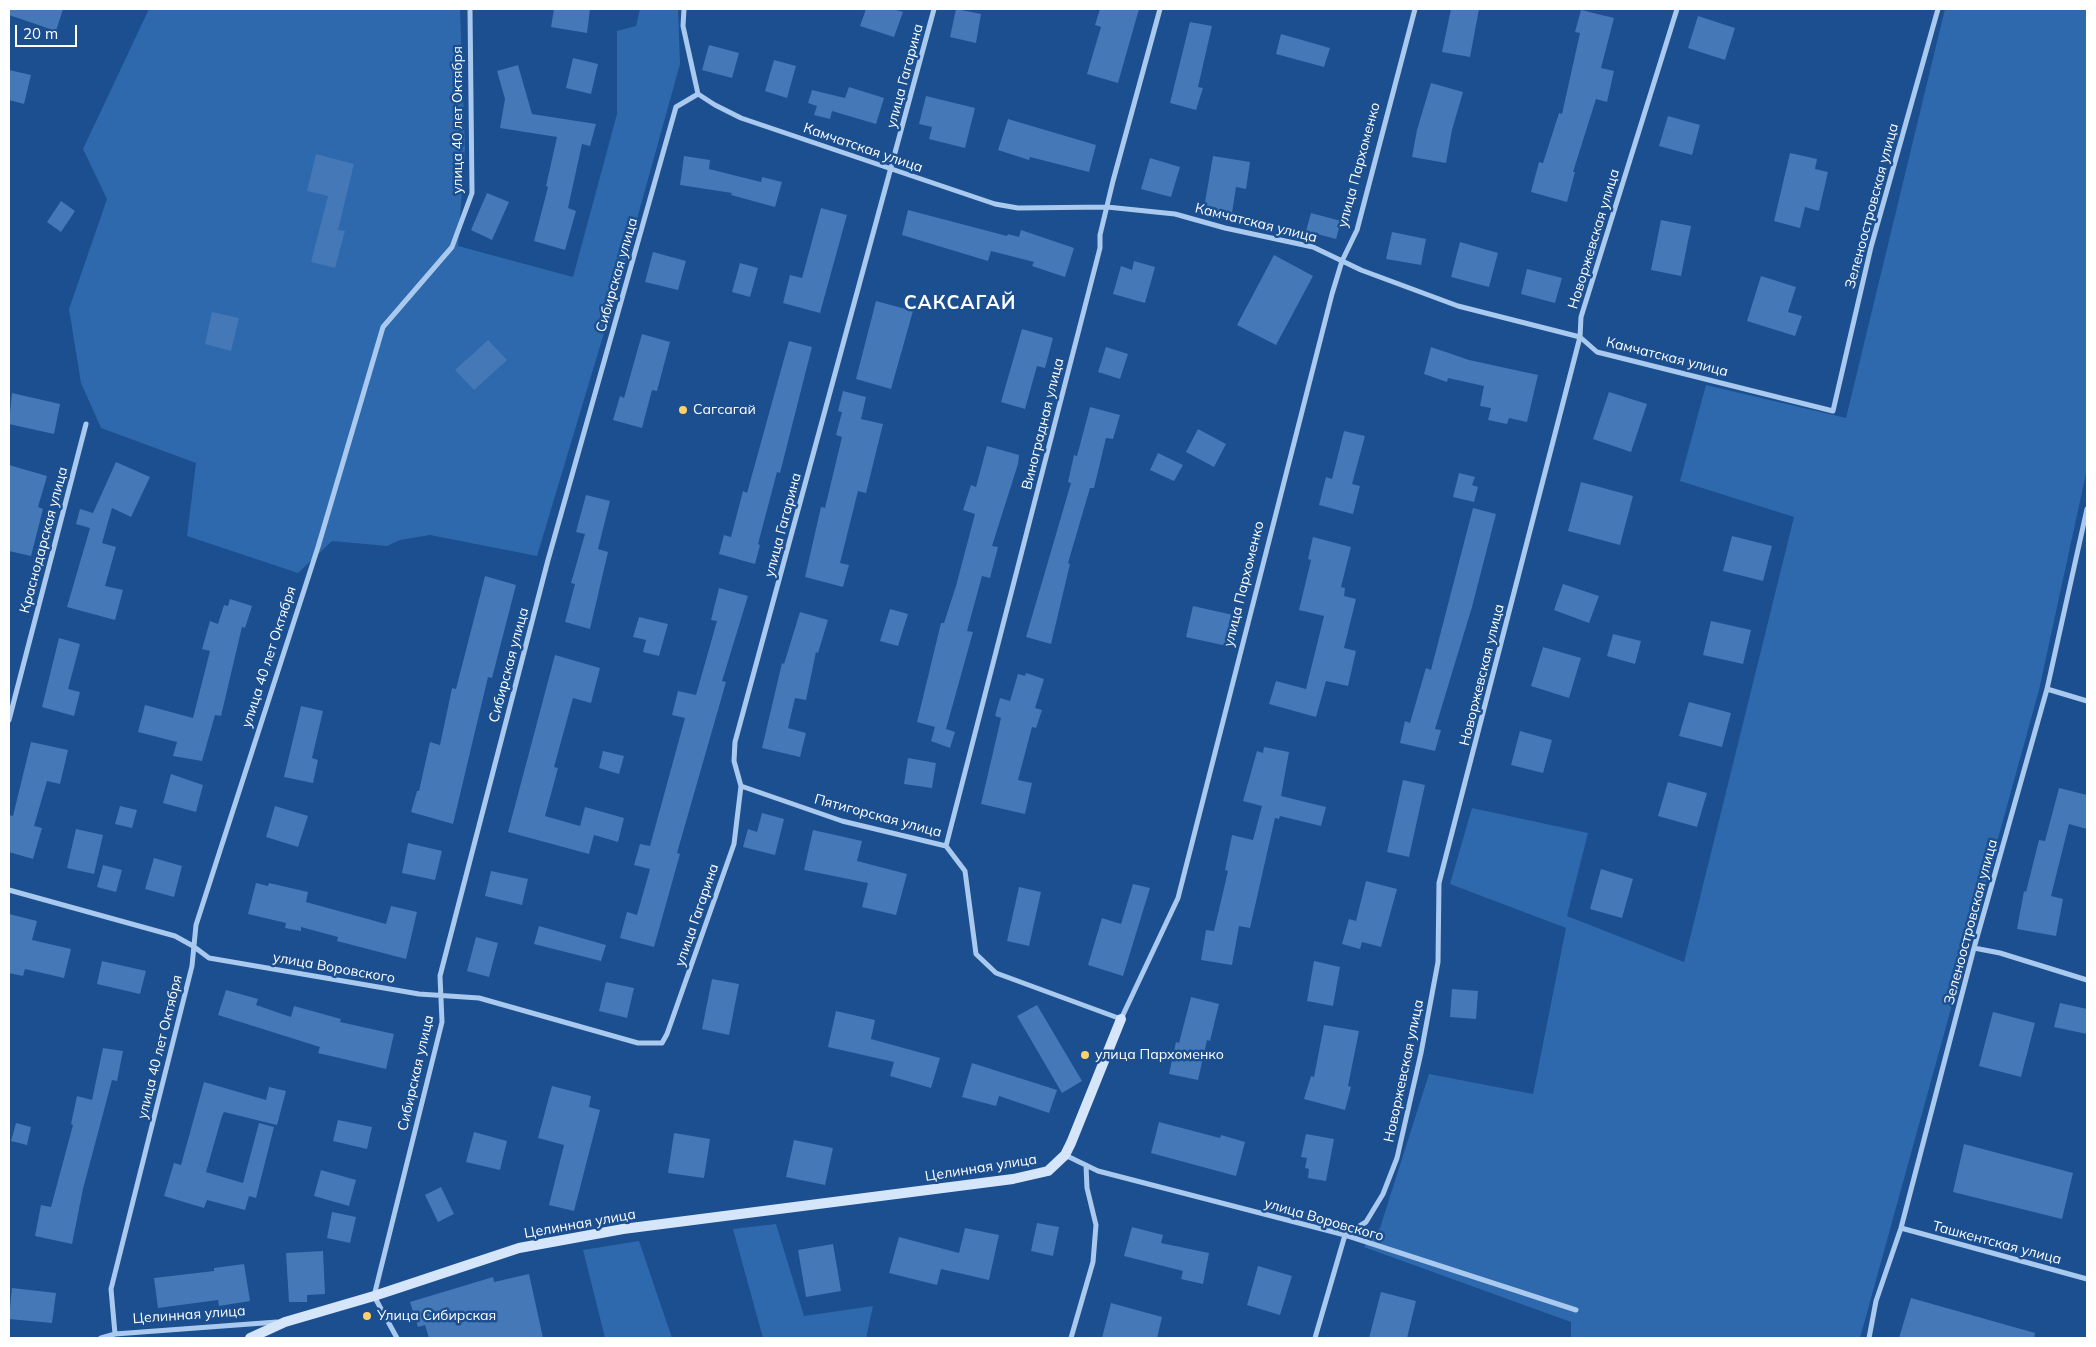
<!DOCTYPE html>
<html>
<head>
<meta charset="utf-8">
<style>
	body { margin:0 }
	#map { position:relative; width:2096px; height:1347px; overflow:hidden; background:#1b4f8f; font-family:Mulish,sans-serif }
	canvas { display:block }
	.frame { position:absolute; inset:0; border:10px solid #fff; pointer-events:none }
	.scale { position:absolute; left:15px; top:25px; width:62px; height:22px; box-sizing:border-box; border:2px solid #fff; border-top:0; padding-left:6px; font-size:15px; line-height:18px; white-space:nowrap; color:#fff; -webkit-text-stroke:4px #1b4f8f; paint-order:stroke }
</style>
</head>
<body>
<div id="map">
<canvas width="2096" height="1347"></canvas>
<div class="frame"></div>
<div class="scale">20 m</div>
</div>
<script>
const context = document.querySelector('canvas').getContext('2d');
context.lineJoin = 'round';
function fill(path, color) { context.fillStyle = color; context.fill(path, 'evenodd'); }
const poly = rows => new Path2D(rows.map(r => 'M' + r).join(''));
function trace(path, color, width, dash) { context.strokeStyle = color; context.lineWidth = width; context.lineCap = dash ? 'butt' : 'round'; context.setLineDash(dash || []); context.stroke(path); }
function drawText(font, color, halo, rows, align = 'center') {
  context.font = font + ' Mulish,sans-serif'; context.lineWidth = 5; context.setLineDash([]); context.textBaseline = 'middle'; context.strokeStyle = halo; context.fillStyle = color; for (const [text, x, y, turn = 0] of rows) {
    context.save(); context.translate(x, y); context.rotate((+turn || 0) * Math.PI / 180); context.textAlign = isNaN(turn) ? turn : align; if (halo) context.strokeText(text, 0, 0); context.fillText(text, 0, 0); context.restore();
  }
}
const green = poly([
	[149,9,460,9,465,148,458,246,573,277,617,114,617,31,636,26,640,9,678,9,680,64,622,273,537,556,430,535,400,540,387,546,332,541,298,573,187,536,196,463,101,428,81,383,69,309,107,199,83,149],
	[1945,9,2087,9,2087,469,2039,690,1860,1338,1571,1338,1571,1322,1364,1247,1380,1228,1429,1074,1533,1094,1566,928,1450,884,1472,808,1588,833,1567,916,1684,962,1794,517,1680,481,1706,385,1846,418],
	[776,1224,804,1316,873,1306,866,1338,763,1338,733,1229],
	[639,1241,672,1338,605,1338,583,1250]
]);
const building = poly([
	[9,9,63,9,56,31,9,15],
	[554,9,590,9,587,33,551,27],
	[866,9,893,9,903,12,894,37,860,26],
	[956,9,981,14,976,43,950,37],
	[1100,9,1139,9,1118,83,1087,74,1101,27,1095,25],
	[1451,9,1479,9,1470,57,1442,52],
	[1581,10,1614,18,1601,68,1614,71,1607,102,1596,99,1573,172,1575,172,1567,202,1531,192,1539,162,1543,163,1559,113,1562,114,1580,33,1575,32],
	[1698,16,1735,28,1725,60,1688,48],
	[1190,22,1212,26,1198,87,1203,88,1196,110,1170,103],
	[1281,34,1330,48,1324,67,1276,54],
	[709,45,739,53,732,78,702,70],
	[573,58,598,64,591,94,566,88],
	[774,60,796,66,787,98,765,91],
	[518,65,532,114,596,124,590,146,582,144,568,208,576,211,565,250,534,241,548,187,546,186,557,137,500,128,505,99,497,71],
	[9,70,31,75,24,104,9,100],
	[1431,83,1463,92,1452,130,1446,163,1412,157,1417,130],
	[849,87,884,98,876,124,832,111,830,119,814,115,817,106,808,103,812,90,845,98],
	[926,96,975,108,965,148,929,139,932,127,919,124],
	[1668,116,1700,125,1692,155,1659,146],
	[1008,119,1096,145,1089,172,1030,157,1029,160,998,150],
	[1790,153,1817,159,1815,169,1828,172,1819,211,1805,207,1800,228,1774,221],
	[316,154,354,164,338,230,345,231,335,268,311,262,328,196,307,191],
	[684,156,710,160,709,169,761,182,762,177,782,182,775,207,731,195,732,193,680,185],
	[1213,156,1250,162,1246,189,1236,187,1232,213,1204,208],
	[1150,158,1180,167,1171,197,1141,189],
	[487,193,509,202,492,240,471,230],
	[61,201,75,211,61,232,47,222],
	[821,208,847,215,820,313,783,303,790,275,802,278],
	[908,210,1007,236,1008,234,1019,237,1021,230,1074,248,1065,277,1032,266,1034,262,991,251,988,261,902,235],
	[1311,213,1341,221,1336,239,1306,231],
	[1661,220,1691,226,1681,276,1651,270],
	[1392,232,1426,239,1421,265,1386,259],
	[1460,242,1498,253,1489,287,1451,277],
	[653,252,686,261,678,290,645,282],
	[1274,255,1313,276,1276,345,1237,325],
	[1134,261,1155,267,1145,303,1113,294,1121,266,1132,270],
	[740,263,758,268,750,297,732,292],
	[1527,269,1562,278,1555,303,1521,294],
	[1761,276,1796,287,1788,312,1802,316,1795,336,1747,321],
	[876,301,913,311,891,389,856,379],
	[212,312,239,318,231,351,205,344],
	[1022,329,1053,338,1045,368,1037,366,1025,409,1001,402],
	[642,334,670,342,657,391,652,390,642,428,613,420,620,396,624,398],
	[488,340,507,360,474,390,455,370],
	[789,341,812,347,780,473,777,472,758,544,760,545,755,564,719,554,724,535,731,537,743,491,747,493],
	[1106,347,1128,354,1120,379,1098,372],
	[1431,347,1469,360,1538,375,1527,422,1509,418,1507,424,1488,420,1491,408,1480,406,1484,386,1448,378,1447,382,1424,374],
	[843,391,866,397,861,419,883,424,866,493,858,491,840,563,849,565,843,587,805,577,821,507,825,508,842,437,836,435,842,412,838,411],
	[1609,392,1647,404,1631,452,1593,439],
	[12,393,60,404,54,434,9,424],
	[1090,407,1120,415,1113,439,1106,438,1094,488,1090,488,1068,563,1070,564,1051,644,1026,637,1071,483,1068,482,1074,455,1077,456],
	[1198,429,1226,444,1214,467,1186,452],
	[1344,431,1365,436,1352,484,1360,486,1353,514,1319,505,1326,477,1332,479],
	[987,446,1019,455,1018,464,992,546,998,547,990,578,982,576,967,631,973,632,946,729,955,732,950,748,931,741,935,727,917,722,941,623,944,623,956,586,975,514,963,510,971,485,976,487],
	[1158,453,1183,465,1174,481,1150,470],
	[116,462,150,477,131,517,112,508,102,543,116,547,105,586,123,590,115,620,67,607,90,528,76,524,80,509,93,513],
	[9,465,47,476,38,507,43,509,31,556,9,551],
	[1459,473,1475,477,1472,485,1478,487,1474,502,1453,497],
	[1581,482,1633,496,1620,545,1568,531],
	[586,495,610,501,598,549,608,552,590,629,565,622,575,584,571,583,585,534,576,532],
	[1473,508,1496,514,1472,607,1435,729,1441,730,1435,751,1400,743,1405,721,1410,723,1426,668,1431,670],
	[1732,536,1772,546,1763,581,1723,571],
	[1313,537,1351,547,1341,587,1345,588,1344,596,1356,599,1344,648,1356,651,1348,686,1326,681,1316,717,1269,704,1276,681,1306,689,1324,616,1299,610,1311,560,1308,559],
	[485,576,516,585,492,678,488,677,453,824,411,812,417,791,419,791,430,742,440,745,452,688,456,689],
	[1563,584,1599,596,1589,623,1554,610],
	[719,588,748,596,722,681,726,682,677,853,680,854,654,947,620,938,627,912,637,915,650,869,634,865,640,844,650,846,685,718,672,715,678,691,696,695,717,621,711,620],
	[230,599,252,606,245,628,242,627,221,716,215,715,202,761,173,756,177,742,138,732,145,705,193,718,210,651,202,649,210,621,218,624,224,605,228,606],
	[1193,606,1233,615,1227,646,1186,637],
	[890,609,908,614,898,646,880,641],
	[800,612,828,620,818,653,816,652,806,700,795,698,788,728,806,733,800,757,762,748,782,663,784,664],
	[639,617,668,624,659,656,643,652,646,640,633,637],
	[1711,621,1751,630,1743,664,1703,655],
	[1613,634,1641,641,1635,664,1607,656],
	[59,638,80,644,68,689,80,692,74,716,42,707],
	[1543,647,1581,658,1569,698,1531,686],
	[555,655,600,668,591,703,573,698,554,767,558,768,545,816,580,826,585,807,624,818,618,842,594,835,589,854,508,832],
	[1026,673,1044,679,1035,708,1042,710,1036,728,1032,727,1018,780,1032,783,1025,814,981,804,1001,718,995,716,1000,698,1010,701,1018,674,1025,676],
	[1689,702,1731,713,1722,747,1679,736],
	[301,706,323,711,312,758,318,760,313,783,284,777],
	[1520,731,1552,740,1543,773,1511,765],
	[31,742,68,750,60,784,47,781,34,826,42,828,33,859,9,852,9,815,13,816],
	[1264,747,1289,752,1281,796,1326,807,1321,826,1280,816,1279,819,1275,818,1250,928,1239,926,1232,965,1201,960,1206,930,1214,931,1228,871,1225,870,1232,835,1253,840,1262,806,1243,801,1257,751,1263,753],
	[603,751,624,756,619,774,599,768],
	[908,758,936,763,932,788,904,784],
	[171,774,203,785,196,812,163,803],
	[1403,780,1425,785,1409,857,1387,852],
	[1668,782,1707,793,1697,827,1658,816],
	[2059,788,2087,795,2087,829,2069,824,2051,896,2063,899,2056,936,2017,929,2024,891,2026,892,2039,840,2045,841],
	[120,806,137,810,132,828,115,824],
	[275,806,308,816,298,847,266,837],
	[762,813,784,819,775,855,743,847,748,829,757,832],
	[76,829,103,835,94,874,67,868],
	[813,830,862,841,857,861,907,874,896,915,862,907,868,883,804,870],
	[408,843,442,851,435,880,402,873],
	[154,858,182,866,174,897,145,889],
	[103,865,122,870,116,892,97,887],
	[1601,869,1633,879,1622,918,1590,909],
	[491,871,528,879,522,905,485,896],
	[1366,881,1397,889,1381,947,1362,942,1360,949,1342,944,1349,919,1356,921],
	[256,883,268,886,269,883,308,892,306,902,386,924,391,906,417,912,406,959,337,941,338,937,301,927,301,931,285,928,286,923,248,914],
	[1133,884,1150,888,1123,976,1088,965,1102,918,1121,924],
	[1019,887,1041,892,1029,946,1007,941],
	[9,914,37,921,32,940,71,949,64,978,25,969,23,976,9,973],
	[539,926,606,945,601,961,534,944],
	[476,937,498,943,489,977,467,971],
	[102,961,146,971,140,994,97,984],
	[1314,961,1340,967,1333,1006,1307,1001],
	[712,979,739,984,729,1035,702,1029],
	[606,982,634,988,627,1018,599,1011],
	[1452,989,1478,991,1476,1019,1450,1017],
	[226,990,258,999,256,1005,291,1017,294,1006,341,1019,340,1022,394,1034,386,1069,318,1053,320,1047,218,1015],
	[1191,997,1219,1004,1210,1041,1207,1040,1198,1080,1169,1074,1176,1042,1179,1043],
	[2060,1003,2087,1009,2087,1034,2054,1027],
	[1037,1005,1082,1081,1062,1093,1017,1016],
	[836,1011,875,1020,871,1039,940,1058,931,1088,890,1076,894,1062,828,1047],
	[1993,1012,2035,1023,2021,1077,1979,1066],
	[1324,1025,1359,1031,1348,1086,1351,1087,1345,1110,1304,1099,1311,1076,1314,1077],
	[103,1048,123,1051,117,1081,112,1080,83,1189,72,1244,35,1236,41,1205,51,1207,73,1125,71,1124,77,1096,92,1100],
	[972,1063,1057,1090,1049,1113,999,1096,996,1106,962,1097],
	[204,1082,266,1100,269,1087,286,1091,277,1125,224,1112,222,1116,206,1172,243,1183,259,1123,274,1127,256,1198,249,1196,245,1210,207,1200,204,1208,164,1196,174,1163,181,1165],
	[552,1086,591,1096,589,1107,600,1110,574,1211,549,1205,564,1145,538,1138],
	[338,1120,372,1127,367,1149,333,1141],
	[1159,1122,1220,1138,1221,1135,1245,1142,1236,1176,1151,1153],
	[16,1123,31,1127,27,1145,11,1141],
	[474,1132,507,1141,500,1170,466,1162],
	[674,1133,710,1139,704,1178,668,1173],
	[1306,1134,1334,1139,1326,1181,1308,1178,1309,1169,1305,1168,1307,1158,1301,1157],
	[794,1140,833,1148,825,1185,786,1177],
	[1964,1144,2073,1173,2062,1219,1953,1192],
	[321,1170,356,1180,349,1206,314,1196],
	[441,1187,454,1214,438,1222,425,1195],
	[332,1212,356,1217,350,1243,327,1238],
	[1037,1223,1059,1227,1053,1256,1031,1251],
	[1132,1227,1163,1235,1161,1243,1209,1253,1203,1284,1181,1279,1183,1271,1124,1256],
	[965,1228,999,1235,989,1280,941,1269,937,1285,889,1273,899,1237,959,1253],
	[833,1244,841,1291,806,1297,798,1250],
	[323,1251,325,1294,307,1295,307,1302,289,1302,286,1253],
	[244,1264,250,1301,219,1306,218,1300,158,1308,154,1278,214,1271,214,1268],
	[1258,1266,1292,1276,1280,1315,1247,1305],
	[529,1274,543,1338,429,1338,425,1325,418,1327,410,1302,493,1277,494,1282],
	[12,1288,56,1293,52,1323,9,1319],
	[1381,1292,1416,1301,1407,1338,1369,1338],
	[1911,1298,2035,1333,2034,1338,1899,1338],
	[1111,1303,1162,1317,1157,1338,1102,1338]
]);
const street = poly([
	[684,9,683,26,698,94],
	[698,94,715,105,741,118,995,204,1018,208,1107,207,1175,214,1225,228,1313,247,1361,270,1458,306,1580,337,1597,352,1833,411,1871,247,1938,9],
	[2047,689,2087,701],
	[9,720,86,424],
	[741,786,842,821,946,846,965,871,976,954,996,973,1121,1019,1178,898,1332,294,1342,261,1357,230,1415,9],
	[946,846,1100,248,1100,235,1113,181,1160,9],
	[9,890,175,936,193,946,209,958,419,994,479,998,638,1043,662,1043,667,1034,734,844,741,786,734,761,735,742,934,9],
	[1974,948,2000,953,2087,980],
	[1065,1155,1098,1171,1345,1235,1576,1310],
	[1901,1228,2087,1279],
	[115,1334,111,1289,192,966,196,925,318,547,383,327,452,247,472,193,470,9],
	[101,1338,115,1334,277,1322],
	[397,1338,374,1296,442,1022,440,976,548,560,676,107,698,94],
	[1071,1338,1093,1262,1096,1225,1087,1188,1086,1165],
	[1315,1338,1345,1235,1366,1222,1383,1194,1397,1158,1421,1053,1438,962,1439,883,1580,337,1581,317,1677,9],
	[1869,1338,1876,1301,1901,1228,1974,948,2047,689,2087,509]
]);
const secondary = poly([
	[250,1338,285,1322,374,1296,519,1248,623,1229,1013,1179,1048,1171,1065,1155,1071,1143,1121,1019]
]);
const markers = [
	[683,410,5,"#ffd166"],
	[1085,1055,5,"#ffd166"],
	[367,1316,5,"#ffd166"]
];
const streetNames = [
	["улица Гагарина",905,76,-75],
	["улица 40 лет Октября",458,120,-90],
	["Камчатская улица",863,148,19],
	["улица Пархоменко",1359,165,-75],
	["Зеленоостровская улица",1872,206,-75],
	["Камчатская улица",1256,223,14],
	["Новоржевская улица",1594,239,-73],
	["Сибирская улица",617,275,-74],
	["Камчатская улица",1667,357,14],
	["Виноградная улица",1043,424,-76],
	["улица Гагарина",783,525,-75],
	["Краснодарская улица",44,540,-75],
	["улица Пархоменко",1244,584,-76],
	["улица 40 лет Октября",269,657,-72],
	["Сибирская улица",509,665,-75],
	["Новоржевская улица",1482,675,-76],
	["Пятигорская улица",878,816,15],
	["улица Гагарина",697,915,-71],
	["Зеленоостровская улица",1971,922,-75],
	["улица Воровского",334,968,10],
	["улица 40 лет Октября",160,1047,-76],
	["Новоржевская улица",1404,1071,-78],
	["Сибирская улица",416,1073,-77],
	["Целинная улица",981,1168,-9],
	["улица Воровского",1324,1220,16],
	["Целинная улица",580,1224,-10],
	["Ташкентская улица",1997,1243,15],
	["Целинная улица",189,1315,-4]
];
const poiNames = [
	["Сагсагай",693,410],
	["улица Пархоменко",1095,1055],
	["Улица Сибирская",377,1316]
];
const districtNames = [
	["САКСАГАЙ",960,303]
];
fill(green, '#2e69ad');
fill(building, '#4478b7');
trace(street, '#a9c9ee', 5);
trace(secondary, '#d6e6fa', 10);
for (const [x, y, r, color] of markers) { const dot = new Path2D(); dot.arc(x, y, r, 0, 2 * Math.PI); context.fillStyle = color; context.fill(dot); trace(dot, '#1b4f8f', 2); }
drawText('14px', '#fff', '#1b4f8f', streetNames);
drawText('14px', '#fff', '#1b4f8f', poiNames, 'left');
context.letterSpacing = '1px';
drawText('bold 19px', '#fff', '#1b4f8f', districtNames);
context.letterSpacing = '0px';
</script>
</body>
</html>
